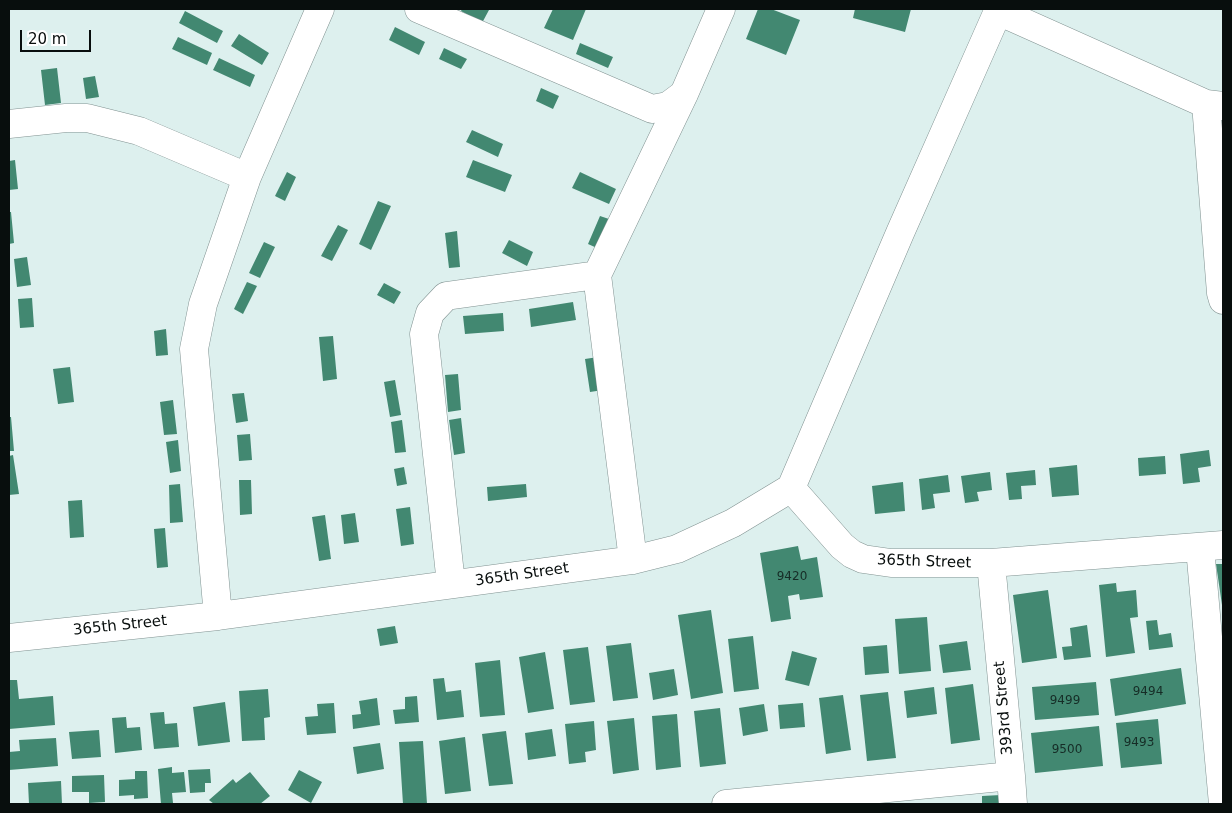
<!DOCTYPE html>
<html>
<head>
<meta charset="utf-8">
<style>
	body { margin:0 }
	#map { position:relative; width:1232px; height:813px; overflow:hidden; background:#ddf0ee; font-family:"DejaVu Sans",sans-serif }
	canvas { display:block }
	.frame { position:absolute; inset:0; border:10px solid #080e0d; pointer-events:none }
	.scale { position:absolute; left:20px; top:30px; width:71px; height:22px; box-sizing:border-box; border:2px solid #080e0d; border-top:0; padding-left:6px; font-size:15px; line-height:18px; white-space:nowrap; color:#080e0d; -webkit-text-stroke:4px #fff; paint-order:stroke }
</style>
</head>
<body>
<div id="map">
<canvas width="1232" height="813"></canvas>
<div class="frame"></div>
<div class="scale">20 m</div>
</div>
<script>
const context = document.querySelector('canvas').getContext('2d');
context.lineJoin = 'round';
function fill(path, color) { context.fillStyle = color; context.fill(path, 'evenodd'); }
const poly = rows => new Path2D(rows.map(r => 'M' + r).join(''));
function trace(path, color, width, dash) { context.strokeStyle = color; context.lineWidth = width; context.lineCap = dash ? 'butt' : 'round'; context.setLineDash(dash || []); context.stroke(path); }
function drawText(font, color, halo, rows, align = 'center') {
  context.font = font + ' "DejaVu Sans",sans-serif'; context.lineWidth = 4; context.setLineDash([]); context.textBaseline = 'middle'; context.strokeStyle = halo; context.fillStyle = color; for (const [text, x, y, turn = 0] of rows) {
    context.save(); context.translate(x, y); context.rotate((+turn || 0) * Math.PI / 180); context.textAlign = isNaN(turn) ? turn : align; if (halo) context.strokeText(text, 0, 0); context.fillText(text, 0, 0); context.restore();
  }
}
const building = poly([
	[462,9,487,9,489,10,482,23,461,11],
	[553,9,586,9,573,40,544,28],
	[758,9,771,9,800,20,786,55,746,39],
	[855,9,911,9,905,32,853,18],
	[185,11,223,31,217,43,179,23],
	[395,27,425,42,419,55,389,40],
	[239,34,269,53,262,65,231,46],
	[178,37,212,53,207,65,172,49],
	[580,43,613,57,608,68,576,54],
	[444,48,467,59,461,69,439,59],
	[219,58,255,75,250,87,213,70],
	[57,68,61,103,45,105,41,70],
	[95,76,99,97,86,99,83,78],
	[541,88,559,96,553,109,536,101],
	[472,130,503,144,498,157,466,142],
	[15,160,18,189,9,190,9,161],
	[473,160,512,175,505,192,466,177],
	[287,172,296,177,285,201,275,196],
	[580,172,616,189,609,204,572,188],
	[378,201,391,206,371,250,359,244],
	[9,212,11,212,14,243,9,244],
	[600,216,609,219,597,248,588,244],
	[338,225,348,230,332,261,321,256],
	[457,231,460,267,449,268,445,233],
	[509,240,533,252,527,266,502,253],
	[264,242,275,247,260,278,249,273],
	[27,257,31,285,17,287,14,259],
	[247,282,257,286,243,314,234,309],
	[384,283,401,292,394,304,377,295],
	[32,298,34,327,20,328,18,299],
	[573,302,576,320,531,327,529,309],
	[503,313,504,331,465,334,463,316],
	[166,329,168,355,156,356,154,331],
	[333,336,337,379,323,381,319,337],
	[598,357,603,390,590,392,585,359],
	[70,367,74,402,58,404,53,369],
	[458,374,461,410,448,412,445,375],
	[395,380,401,415,390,417,384,382],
	[244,393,248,421,236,423,232,394],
	[173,400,177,434,164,435,160,402],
	[9,417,11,417,14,451,9,451],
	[461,418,465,453,454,455,449,420],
	[402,420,406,452,395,453,391,422],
	[250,434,252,460,239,461,237,435],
	[178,440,181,471,170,473,166,442],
	[1209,450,1211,466,1198,468,1200,482,1183,484,1180,454],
	[13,455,19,494,9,495,9,456],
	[1165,456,1166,474,1139,476,1138,458],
	[1077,465,1079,495,1052,497,1049,468],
	[404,467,407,484,397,486,394,469],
	[1035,470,1036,485,1021,486,1022,499,1009,500,1006,473],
	[990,472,992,490,977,492,979,501,965,503,961,476],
	[948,475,950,492,933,494,935,508,922,510,919,479],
	[239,480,251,480,252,514,240,515],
	[903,482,905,511,875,514,872,486],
	[180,484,183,522,170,523,169,485],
	[526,484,527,497,488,501,487,487],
	[82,500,84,537,70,538,68,501],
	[410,507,414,544,401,546,396,509],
	[355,513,359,542,344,544,341,515],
	[325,515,331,559,319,561,312,517],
	[165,528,168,567,157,568,154,529],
	[798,546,801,560,817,557,823,597,800,600,799,594,788,596,791,619,771,622,760,553],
	[1216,564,1223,564,1223,605,1222,605],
	[1116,583,1117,592,1136,590,1138,617,1130,618,1135,653,1106,657,1099,585],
	[1048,590,1057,658,1022,663,1013,595],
	[711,610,723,693,691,699,678,615],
	[927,617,931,671,899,674,895,619],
	[1157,620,1159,635,1171,633,1173,647,1149,650,1146,621],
	[1087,625,1091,657,1064,660,1062,647,1072,646,1070,628],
	[395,626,398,643,380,646,377,629],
	[753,636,759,689,734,692,728,639],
	[967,641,971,670,943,673,939,645],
	[631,643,638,698,613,701,606,646],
	[887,645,889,673,865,675,863,647],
	[588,647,595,702,570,705,563,650],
	[792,651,817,658,809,686,785,680],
	[545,652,554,709,528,713,519,657],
	[500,660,505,715,480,717,475,663],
	[1181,668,1186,704,1115,716,1110,679],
	[674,669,678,695,653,700,649,673],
	[444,678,446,692,461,690,464,717,437,720,433,679],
	[9,680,17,680,19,699,53,696,55,725,9,729],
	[1096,682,1099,715,1035,720,1032,687],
	[973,684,980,740,951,744,945,688],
	[934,687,937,714,907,718,904,691],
	[268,689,270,717,264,718,265,740,242,741,239,691],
	[888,692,896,758,867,761,860,695],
	[843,695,851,750,826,754,819,698],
	[417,696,419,722,395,724,393,710,405,709,405,697],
	[377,698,380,725,353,729,352,715,361,714,359,701],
	[225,702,230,742,198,746,193,707],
	[334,703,336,733,307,735,305,717,318,716,317,704],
	[803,703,805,727,780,729,778,705],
	[764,704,768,731,743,736,739,708],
	[720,708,726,764,700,767,694,711],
	[164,712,165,724,177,723,179,747,154,749,150,713],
	[677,714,681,767,656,770,652,716],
	[126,717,127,728,140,727,142,750,115,753,112,718],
	[634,718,639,770,613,774,607,721],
	[1158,719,1162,764,1121,768,1116,723],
	[594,721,596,750,585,752,586,762,569,764,565,724],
	[1099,726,1103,766,1035,773,1031,733],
	[552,729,556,756,528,760,525,733],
	[99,730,101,757,72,759,69,732],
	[506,731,513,784,489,786,482,734],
	[465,737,471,791,445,794,439,741],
	[56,738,58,766,9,770,9,752,20,751,19,740],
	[423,741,427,804,403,804,399,742],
	[380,743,384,769,357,774,353,747],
	[172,767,172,773,184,772,186,792,172,793,173,803,161,804,158,769],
	[210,769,211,783,205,783,205,792,190,793,188,770],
	[299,770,322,782,311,803,288,790],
	[135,771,147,771,148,798,134,799,134,795,119,796,119,780,135,779],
	[250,772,270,796,260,804,214,804,209,800,233,779,236,783],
	[104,775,105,802,89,803,89,792,72,792,72,776],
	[61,781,62,804,29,804,28,783],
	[1001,795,1001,804,982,804,982,796]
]);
const minor = poly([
	[419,9,652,109,668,106,684,94],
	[998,11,1206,104,1223,106],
	[1206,104,1221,293,1223,300],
	[9,124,66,118,87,118,139,131,247,177],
	[791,488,900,233,999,9],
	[1200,548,1223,804],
	[633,560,597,275,684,94,721,9],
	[451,584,424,334,430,313,446,296,597,275],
	[218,616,194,349,203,304,247,177,320,9],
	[9,638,218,616,633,560,677,549,733,523,791,488,842,546,852,554,863,559,891,563,991,563],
	[1011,776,1013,804],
	[726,804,1011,776,991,563,1223,545]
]);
const numberNames = [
	["9420",792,577],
	["9494",1148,692],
	["9499",1065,701],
	["9493",1139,743],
	["9500",1067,750]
];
const streetNames = [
	["365th Street",924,562,2],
	["365th Street",522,575,-8],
	["365th Street",120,626,-6],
	["393rd Street",1004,708,-95]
];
fill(building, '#428871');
trace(minor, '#819291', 29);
trace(minor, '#fff', 28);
drawText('12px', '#162c26', null, numberNames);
drawText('15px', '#080e0d', '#fff', streetNames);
</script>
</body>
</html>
